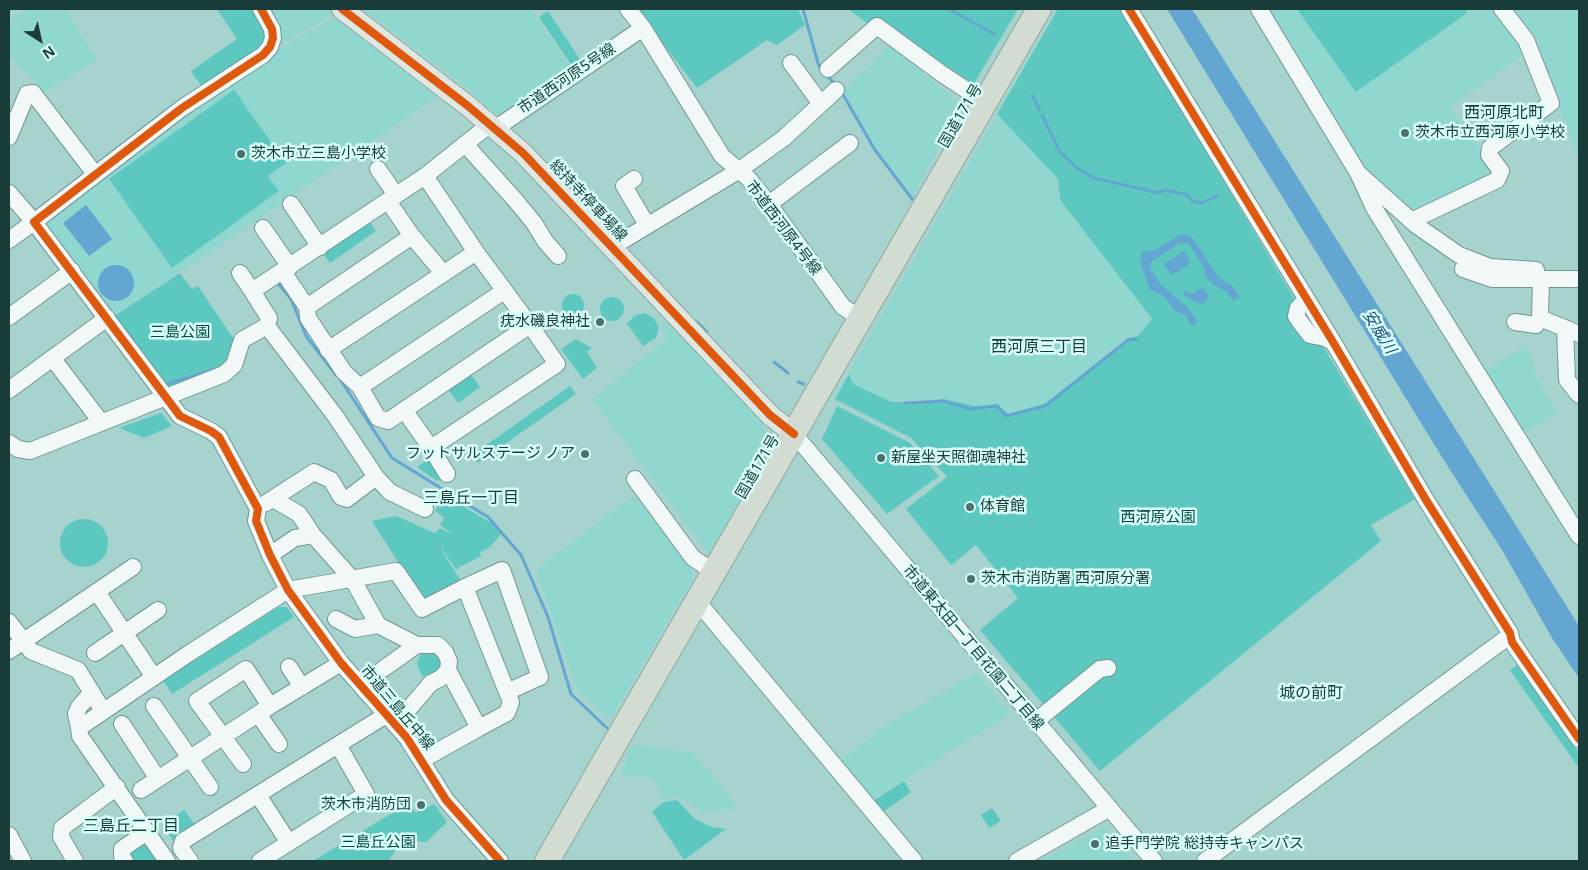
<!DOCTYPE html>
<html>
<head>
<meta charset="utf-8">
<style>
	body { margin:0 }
	#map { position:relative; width:1588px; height:870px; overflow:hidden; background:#a6d3ce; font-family:"Noto Sans",sans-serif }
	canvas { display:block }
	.frame { position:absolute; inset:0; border:10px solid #1a3c39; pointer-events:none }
	.north { position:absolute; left:15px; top:15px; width:50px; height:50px; -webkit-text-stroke:4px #d7fef9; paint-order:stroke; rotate:145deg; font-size:14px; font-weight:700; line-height:20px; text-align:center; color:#1a3c39 }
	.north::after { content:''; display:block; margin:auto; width:18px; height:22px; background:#1a3c39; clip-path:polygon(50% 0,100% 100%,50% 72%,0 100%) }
</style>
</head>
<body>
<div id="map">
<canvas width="1588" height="870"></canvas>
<div class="frame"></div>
<div class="north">N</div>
</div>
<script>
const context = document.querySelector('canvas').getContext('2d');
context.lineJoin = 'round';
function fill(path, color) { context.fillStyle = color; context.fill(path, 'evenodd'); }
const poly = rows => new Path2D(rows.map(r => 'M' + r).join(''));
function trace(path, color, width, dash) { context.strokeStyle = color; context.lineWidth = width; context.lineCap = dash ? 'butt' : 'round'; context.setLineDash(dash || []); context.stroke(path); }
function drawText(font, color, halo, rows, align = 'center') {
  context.font = font + ' "Noto Sans","Noto Sans JP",sans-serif'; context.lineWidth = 5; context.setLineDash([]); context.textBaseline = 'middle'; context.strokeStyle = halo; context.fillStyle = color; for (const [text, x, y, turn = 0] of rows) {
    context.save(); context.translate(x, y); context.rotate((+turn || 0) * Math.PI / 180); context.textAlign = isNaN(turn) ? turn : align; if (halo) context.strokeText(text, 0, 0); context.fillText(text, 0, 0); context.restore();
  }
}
const built = poly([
	[28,9,65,9,97,60,43,93,31,76,22,71,9,52,9,22],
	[271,9,331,9,335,13,279,45,280,24],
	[363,9,531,9,573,71,503,120,462,84],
	[1269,9,1496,9,1525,53,1450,107,1494,169,1494,176,1417,213,1387,192,1356,159],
	[1513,9,1579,9,1579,158,1551,88,1536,43],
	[339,16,436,97,235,235,114,315,46,223,90,183,149,138,281,48],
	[889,45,960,104,913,198,877,150,843,89,869,67],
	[997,115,1057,179,1059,200,1151,319,1138,335,1127,337,1046,403,1009,413,997,404,975,406,944,399,892,401,854,384,849,373],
	[668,319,760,419,772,445,709,554,592,399,669,337,660,326],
	[1520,349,1530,352,1537,379,1558,413,1522,434,1483,372],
	[632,497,646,503,691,566,693,578,610,719,577,689,536,570],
	[977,673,1010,714,873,799,841,761,888,724],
	[630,746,691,751,739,808,702,812,678,796,660,799,661,790,653,779,622,774],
	[1104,827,1132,861,1040,861]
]);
const green = poly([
	[217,9,254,9,264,26,266,46,204,90,191,71,237,39],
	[636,9,798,9,805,25,777,45,767,40,697,88],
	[848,9,1018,9,966,97],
	[1058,9,1120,9,1415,499,1371,525,1381,541,1100,771,980,630,1018,598,976,545,951,565,906,509,947,477,911,438,835,399,849,374,853,384,892,402,905,402,905,404,944,399,975,406,997,404,1009,414,1046,403,1128,338,1138,336,1152,319,1060,200,1058,179,997,114],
	[1297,9,1464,9,1467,13,1356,92],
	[548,11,581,61,572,66,539,17],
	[234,90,286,163,268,176,279,191,172,268,109,179],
	[369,221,376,231,330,263,323,253],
	[180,273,192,289,198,286,235,341,229,361,213,373,168,387,114,316],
	'562 305a11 11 0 1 1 22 0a11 11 0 1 1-22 0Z',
	'600 309a12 12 0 1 1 24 0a12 12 0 1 1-24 0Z',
	[644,313,654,318,659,328,656,338,643,346,627,324,634,316],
	[576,339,592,348,587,352,597,368,583,379,561,349],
	[470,373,480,387,458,403,447,388],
	[570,386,576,394,478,463,472,455],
	[837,406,910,443,939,476,887,514,822,439],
	[161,413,172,426,144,438,119,428],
	[430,458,443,478,437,481,417,467],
	[444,495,490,522,501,534,489,548,480,552,481,556,456,569,443,551,442,544,442,551,463,584,424,603,372,521,396,516,435,533,440,528,454,535,440,525,444,517,435,511],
	'60 543a24 24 0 1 1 48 0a24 24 0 1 1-48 0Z',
	[279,607,287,607,294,617,172,694,163,680],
	[434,650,445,664,430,678,421,675,417,662,421,654],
	[1517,665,1579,753,1579,768,1510,670],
	[904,781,911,792,883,812,873,801],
	[677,800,695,819,712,827,726,829,684,860,652,812,664,802],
	[409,803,416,813,434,804,447,822,426,842,401,840,389,861,313,861],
	[992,808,1001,821,989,828,981,815],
	[184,810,196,826,174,841,162,825],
	[146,839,162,861,132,861,130,858,132,849]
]);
const water = poly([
	[1167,9,1192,9,1579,626,1579,678,1552,638,1502,550,1445,462],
	[86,205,112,239,89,256,63,223],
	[1179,235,1186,235,1193,238,1219,278,1232,286,1240,297,1233,301,1227,292,1211,283,1205,275,1204,268,1189,244,1180,243,1151,262,1150,268,1160,284,1188,308,1198,322,1192,326,1185,315,1174,310,1165,297,1150,290,1140,261,1142,252,1155,250],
	[1184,251,1191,263,1172,275,1164,264],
	'98 283a18 18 0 1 1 36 0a18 18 0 1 1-36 0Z',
	[1198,289,1204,289,1208,294,1209,298,1204,304,1198,303,1186,297,1183,293,1186,291,1192,294]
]);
const stream = poly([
	[803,9,818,63,821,70,835,84],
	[949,9,994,34],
	[841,91,875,150,912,199],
	[1032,95,1040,110],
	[1042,115,1060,152,1077,168,1094,178,1159,193,1165,190,1187,195,1192,201,1202,203,1217,196],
	[277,282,291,299,306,336,336,375],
	[697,322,707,332],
	[774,362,788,373],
	[340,379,392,458,488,517,521,555,548,617,571,694,607,728],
	[798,382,804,384],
	[164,385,213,370],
	[905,403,944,401,970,409,997,406,1006,416,1045,406,1128,340,1137,339]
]);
const minor = poly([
	[261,9,272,29,273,38,270,47,263,55,182,108,34,222,180,416,211,431,219,437,258,509,256,521,270,555,288,590,341,663,407,738,446,800,500,861],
	[628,9,643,28,722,156,749,179,769,204,843,307,860,318],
	[1129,9,1333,342,1426,500,1510,633,1512,642,1579,739],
	[1259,9,1358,173,1416,225,1459,255,1490,267,1536,270],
	[791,63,821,104],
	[828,69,877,26,942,74,985,102],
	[9,137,27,94,33,93,95,174],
	[465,144,516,201,534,223,545,241,558,256],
	[378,169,396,195],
	[1358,173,1374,208,1579,536],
	[634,179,624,186,647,225],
	[9,193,34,222,9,240],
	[388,201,412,236,443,273],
	[291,204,320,247],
	[769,204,850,143],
	[1411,221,1497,180,1501,171,1489,155,1490,148,1551,103,1526,40,1502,9],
	[263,228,290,267],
	[612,247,738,171,784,138,836,90],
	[1463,269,1492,279,1579,279],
	[283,272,307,307,308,318,344,372,360,387,378,418,388,421,530,325,476,252,425,176],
	[240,273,252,291],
	[1541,279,1540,318,1579,334],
	[1311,306,1303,303,1298,308,1296,316,1300,322,1310,335,1325,338,1333,342],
	[307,307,412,236],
	[9,317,72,271],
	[1515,322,1536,325,1540,318],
	[1565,328,1567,380,1579,395],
	[328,350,476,252],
	[53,359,101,422],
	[360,387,504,291],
	[9,390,107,318],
	[404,410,431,448,557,364,530,325],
	[794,434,1154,861],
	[9,443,18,449,30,451,224,374,234,365,242,340,267,326,269,318,252,291,425,176,484,129,490,124,499,126,643,28],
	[431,448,447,474],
	[376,477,390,492,425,509],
	[635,479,693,558,714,572],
	[273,499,299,514,313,535,353,580,378,625,417,645,438,645,445,652,449,661,448,670,479,728,422,760],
	[266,503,314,472,331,480,341,497,347,499,376,477,336,417,267,326],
	[270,555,295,538,313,535],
	[465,587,502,570,540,677,507,692],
	[97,592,154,677],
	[697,601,914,861],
	[336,619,355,629,378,625],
	[9,622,31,651,78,670,103,711],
	[9,651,133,567],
	[95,653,158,610],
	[289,667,302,687],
	[383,669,417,645],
	[154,706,210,787],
	[407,711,431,683,441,678,448,670],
	[258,714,279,744],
	[1036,721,1100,669,1108,668],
	[122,724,158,779],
	[79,728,76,714,79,707,92,692],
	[243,764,197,701,246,669,270,706],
	[141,790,270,706,341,663],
	[258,795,289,843],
	[9,835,23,861],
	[75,861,61,837,62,828,117,787],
	[125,861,122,856,122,849,147,832],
	[167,861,80,736,79,728,188,654,288,590,396,571,422,609,465,587,511,702,507,713,479,728],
	[190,861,181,848,183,841,386,715],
	[260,861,366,794,338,745],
	[1017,861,1110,808],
	[1205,861,1505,639,1512,642]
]);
const major = poly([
	[342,9,468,106,523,153,770,415,794,434]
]);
const highway = poly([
	[547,861,1039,9]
]);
const cycleway = poly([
	[261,9,272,29,273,38,270,47,263,55,182,108,34,222,180,416,211,431,219,437,258,509,256,521,270,555,288,590,341,663,407,738,446,800,500,861],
	[342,9,468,106,523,153,770,415,794,434],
	[1129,9,1333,342,1426,500,1510,633,1512,642,1579,739]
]);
const markers = [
	[1405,133,5,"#4b716d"],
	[241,154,5,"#4b716d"],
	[600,322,5,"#4b716d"],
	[585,454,5,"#4b716d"],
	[881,458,5,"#4b716d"],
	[970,507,5,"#4b716d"],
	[971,579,5,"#4b716d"],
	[421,805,5,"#4b716d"],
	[1095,844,5,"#4b716d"]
];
const streetNames = [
	["市道西河原5号線",567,79,-34],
	["国道171号",961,116,-60],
	["総持寺停車場線",588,201,47],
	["市道西河原4号線",783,228,53],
	["国道171号",758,467,-60],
	["市道東太田一丁目花園二丁目線",973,648,50],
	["市道三島丘中線",397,708,50]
];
const poiNames = [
	["茨木市立西河原小学校",1415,133],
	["茨木市立三島小学校",251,154],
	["疣水磯良神社",590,322,"right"],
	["フットサルステージ ノア",575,454,"right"],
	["新屋坐天照御魂神社",891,458],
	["体育館",980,507],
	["茨木市消防署 西河原分署",981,579],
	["茨木市消防団",411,805,"right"],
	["追手門学院 総持寺キャンパス",1105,844]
];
const parkNames = [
	["三島公園",180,333],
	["西河原公園",1158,518],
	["三島丘公園",378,843]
];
const neighbourhoodNames = [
	["西河原北町",1504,113],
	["西河原三丁目",1039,347],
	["三島丘一丁目",471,498],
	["城の前町",1311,693],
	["三島丘二丁目",131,826]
];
const waterNames = [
	["安威川",1379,332,58]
];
fill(built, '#90d7d0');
fill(green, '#5cc8c0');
fill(water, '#64a6d2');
trace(stream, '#64a6d2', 3);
trace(minor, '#729693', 18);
trace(major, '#8ea89d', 22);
trace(highway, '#8ea89d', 26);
trace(minor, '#f2f8f8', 16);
trace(major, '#dfe7e2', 20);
trace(highway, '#d2dcd3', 24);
trace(cycleway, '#de580e', 8);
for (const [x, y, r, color] of markers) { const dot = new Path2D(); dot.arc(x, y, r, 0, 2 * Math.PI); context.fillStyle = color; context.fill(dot); trace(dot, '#d7fef9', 2); }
drawText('15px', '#1a3c39', '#d7fef9', streetNames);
drawText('15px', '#1a3c39', '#d7fef9', poiNames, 'left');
drawText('15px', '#044844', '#d7fef9', parkNames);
drawText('16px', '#1a3c39', '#d7fef9', neighbourhoodNames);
drawText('italic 16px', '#1a4e7b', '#d7fef9', waterNames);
</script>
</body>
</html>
